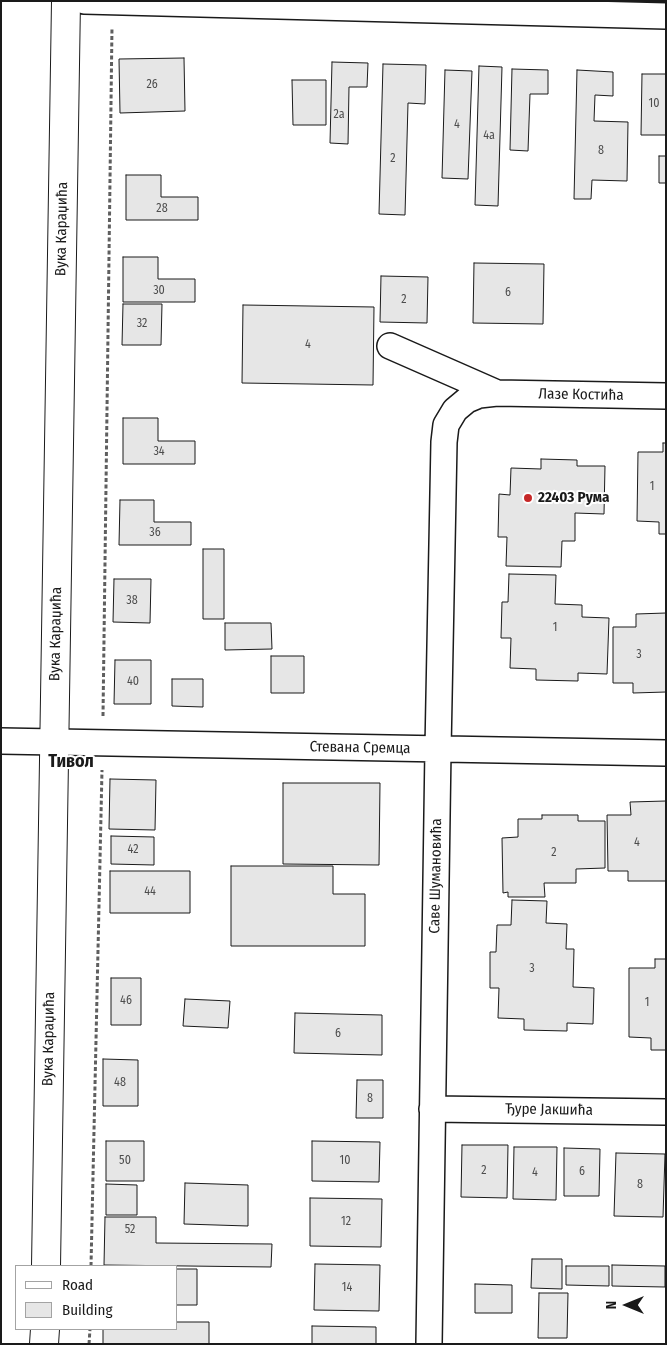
<!DOCTYPE html>
<html>
<head>
<meta charset="utf-8">
<style>
	body { margin:0 }
	#map { position:relative; width:667px; height:1345px; overflow:hidden; background:#fff; font-family:"Fira Sans Condensed",sans-serif }
	canvas { display:block }
	.frame { position:absolute; inset:0; border:2px solid #1a1a1a; pointer-events:none }
	.legend { position:absolute; left:15px; top:1265px; width:162px; height:65px; box-sizing:border-box; background:#fff; border:1px solid #a3a3a3; margin:0; padding:6px 9px; list-style:none; font-size:15px; color:#1a1a1a }
	.legend li { display:flex; align-items:center; gap:10px; height:25px }
	.legend b { width:25px; border:1px solid #a3a3a3 }
	.north { position:absolute; left:602px; top:1280px; width:50px; height:50px; -webkit-text-stroke:4px #fff; paint-order:stroke; rotate:270deg; font-size:14px; font-weight:700; line-height:20px; text-align:center; color:#1a1a1a }
	.north::after { content:''; display:block; margin:auto; width:18px; height:22px; background:#1a1a1a; clip-path:polygon(50% 0,100% 100%,50% 72%,0 100%) }
</style>
</head>
<body>
<div id="map">
<canvas width="667" height="1345"></canvas>
<div class="frame"></div>
<ul class="legend">
<li><b style="height:6px;background:#fff"></b>Road</li>
<li><b style="height:14px;background:#e6e6e6"></b>Building</li>
</ul>
<div class="north">N</div>
</div>
<script>
const context = document.querySelector('canvas').getContext('2d');
context.lineJoin = 'round';
function fill(path, color) { context.fillStyle = color; context.fill(path, 'evenodd'); }
const poly = rows => new Path2D(rows.map(r => 'M' + r).join(''));
function trace(path, color, width, dash) { context.strokeStyle = color; context.lineWidth = width; context.lineCap = dash ? 'butt' : 'round'; context.setLineDash(dash || []); context.stroke(path); }
function drawText(font, color, halo, rows, align = 'center') {
  context.font = font + ' "Fira Sans Condensed",sans-serif'; context.lineWidth = 4; context.setLineDash([]); context.textBaseline = 'middle'; context.strokeStyle = halo; context.fillStyle = color; for (const [text, x, y, turn = 0] of rows) {
    context.save(); context.translate(x, y); context.rotate((+turn || 0) * Math.PI / 180); context.textAlign = isNaN(turn) ? turn : align; if (halo) context.strokeText(text, 0, 0); context.fillText(text, 0, 0); context.restore();
  }
}
const building = poly([
	[184,58,185,111,120,113,119,59,184,58],
	[332,62,368,63,367,87,349,87,348,144,330,143,332,62],
	[383,64,426,65,425,104,408,103,405,215,379,214,383,64],
	[479,66,502,67,498,206,475,205,479,66],
	[512,69,548,70,548,94,530,94,528,151,510,150,512,69],
	[445,70,472,71,468,179,442,178,445,70],
	[577,70,613,72,613,96,595,95,594,121,628,122,627,181,592,180,591,199,574,199,577,70],
	[642,74,666,74,666,135,641,135,642,74],
	[292,80,326,80,326,125,293,125,292,80],
	[659,156,666,156,666,183,659,183,659,156],
	[126,175,161,175,161,197,198,197,198,220,126,220,126,175],
	[123,257,158,257,158,279,195,279,195,302,123,302,123,257],
	[474,263,544,264,543,324,473,323,474,263],
	[381,276,428,277,427,323,380,322,381,276],
	[123,304,162,304,161,345,122,345,123,304],
	[243,305,374,307,373,385,242,383,243,305],
	[123,418,158,418,158,441,195,441,195,464,123,464,123,418],
	[663,443,666,443,666,534,659,534,659,522,637,521,638,452,663,452,663,443],
	[541,459,577,460,577,466,605,466,604,514,575,513,575,541,562,541,561,567,506,566,507,537,498,537,499,494,510,495,511,468,541,469,541,459],
	[120,500,154,500,154,522,191,522,191,545,119,545,120,500],
	[203,549,224,549,224,619,203,619,203,549],
	[509,574,556,575,555,604,582,605,582,617,609,618,607,674,578,673,578,681,536,680,536,669,510,668,511,638,501,638,502,602,508,602,509,574],
	[114,579,151,579,150,623,113,622,114,579],
	[666,613,666,692,633,693,633,683,613,683,613,627,636,627,636,614,666,613],
	[225,623,271,623,272,649,225,650,225,623],
	[271,656,304,656,304,693,271,693,271,656],
	[115,660,151,660,151,704,114,704,115,660],
	[172,679,203,679,203,707,172,706,172,679],
	[110,779,156,780,155,830,109,829,110,779],
	[283,783,380,783,379,865,283,864,283,783],
	[666,801,666,881,628,881,628,871,608,871,607,815,631,815,630,802,666,801],
	[542,815,578,815,578,821,605,821,605,868,576,869,576,883,544,883,545,897,508,897,508,892,503,893,502,838,518,837,518,819,542,819,542,815],
	[111,836,154,837,154,865,111,864,111,836],
	[231,866,333,866,333,894,365,894,365,946,231,946,231,866],
	[110,871,190,871,190,913,110,913,110,871],
	[512,900,547,901,546,923,567,924,566,949,574,949,573,987,594,988,593,1024,567,1023,567,1031,524,1030,524,1019,498,1018,499,988,490,988,490,952,496,952,497,925,511,925,512,900],
	[655,959,666,959,666,1050,651,1050,651,1038,629,1037,629,968,655,968,655,959],
	[111,978,141,978,141,1025,111,1025,111,978],
	[185,999,230,1001,228,1028,183,1026,185,999],
	[295,1013,382,1015,382,1055,294,1053,295,1013],
	[103,1059,138,1060,138,1106,103,1106,103,1059],
	[357,1080,383,1080,383,1118,356,1118,357,1080],
	[106,1141,144,1141,144,1181,106,1181,106,1141],
	[312,1141,380,1142,379,1182,312,1181,312,1141],
	[462,1145,508,1145,507,1198,461,1197,462,1145],
	[514,1147,557,1147,556,1200,513,1199,514,1147],
	[564,1148,600,1149,599,1196,564,1196,564,1148],
	[616,1153,665,1154,663,1217,614,1216,616,1153],
	[185,1183,248,1185,248,1226,184,1224,185,1183],
	[106,1184,137,1185,137,1215,106,1215,106,1184],
	[310,1198,382,1199,381,1247,310,1246,310,1198],
	[105,1217,156,1217,156,1243,272,1244,271,1267,104,1265,105,1217],
	[532,1259,562,1259,562,1289,531,1288,532,1259],
	[315,1264,380,1265,379,1311,314,1310,315,1264],
	[612,1265,665,1266,665,1287,612,1286,612,1265],
	[566,1266,609,1266,609,1286,566,1285,566,1266],
	[176,1269,197,1269,197,1305,176,1305,176,1269],
	[475,1284,512,1285,512,1313,475,1313,475,1284],
	[539,1293,568,1293,567,1338,538,1338,539,1293],
	[176,1322,209,1322,209,1344,103,1344,103,1329,176,1329,176,1322],
	[312,1326,376,1327,376,1344,312,1344,312,1326]
]);
const path = poly([
	[103,716,112,27],
	[91,1266,102,770],
	[89,1344,90,1329]
]);
const minor = poly([
	[84,1,666,16],
	[390,346,497,393],
	[1,741,666,753],
	[432,1109,666,1112],
	[429,1344,438,749,444,442,446,425,455,410,467,400,479,395,497,393,666,396]
]);
const secondary = poly([
	[46,1266,66,1],
	[44,1344,45,1329]
]);
const markers = [
	[528,498,5,"#c62828"]
];
const numberNames = [
	["26",152,85],
	["10",654,104],
	["2a",339,115],
	["4",457,125],
	["4a",489,136],
	["8",601,151],
	["2",393,159],
	["28",162,209],
	["30",159,291],
	["6",508,293],
	["2",404,300],
	["32",142,324],
	["4",308,345],
	["34",159,452],
	["1",652,487],
	["36",155,533],
	["38",132,601],
	["1",555,628],
	["3",639,655],
	["40",133,682],
	["4",637,843],
	["42",133,850],
	["2",554,853],
	["44",150,892],
	["3",532,969],
	["46",126,1001],
	["1",647,1003],
	["6",338,1034],
	["48",120,1083],
	["8",370,1099],
	["50",125,1161],
	["10",345,1161],
	["2",484,1171],
	["6",582,1172],
	["4",535,1173],
	["8",640,1185],
	["12",346,1222],
	["52",130,1230],
	["14",347,1288]
];
const streetNames = [
	["Вука Караџића",62,229,-89],
	["Лазе Костића",581,395,1],
	["Вука Караџића",56,634,-89],
	["Стевана Сремца",360,748,1],
	["Саве Шумановића",436,876,-89],
	["Вука Караџића",49,1039,-89],
	["Ђуре Јакшића",549,1110,1]
];
const poiNames = [
	["22403 Рума",538,498]
];
const quarterNames = [
	["Тивол",71,762]
];
fill(building, '#e6e6e6');
trace(building, '#1a1a1a', 1);
trace(minor, '#1a1a1a', 28);
trace(secondary, '#1a1a1a', 30);
trace(path, '#5f5f5f', 3, [4, 2.5]);
trace(minor, '#fff', 25);
trace(secondary, '#fff', 28);
for (const [x, y, r, color] of markers) { const dot = new Path2D(); dot.arc(x, y, r, 0, 2 * Math.PI); context.fillStyle = color; context.fill(dot); trace(dot, '#fff', 2); }
drawText('12px', '#4d4d4d', null, numberNames);
drawText('15px', '#1a1a1a', '#fff', streetNames);
drawText('bold 15px', '#1a1a1a', '#fff', poiNames, 'left');
drawText('bold 18px', '#1a1a1a', '#fff', quarterNames);
</script>
</body>
</html>
